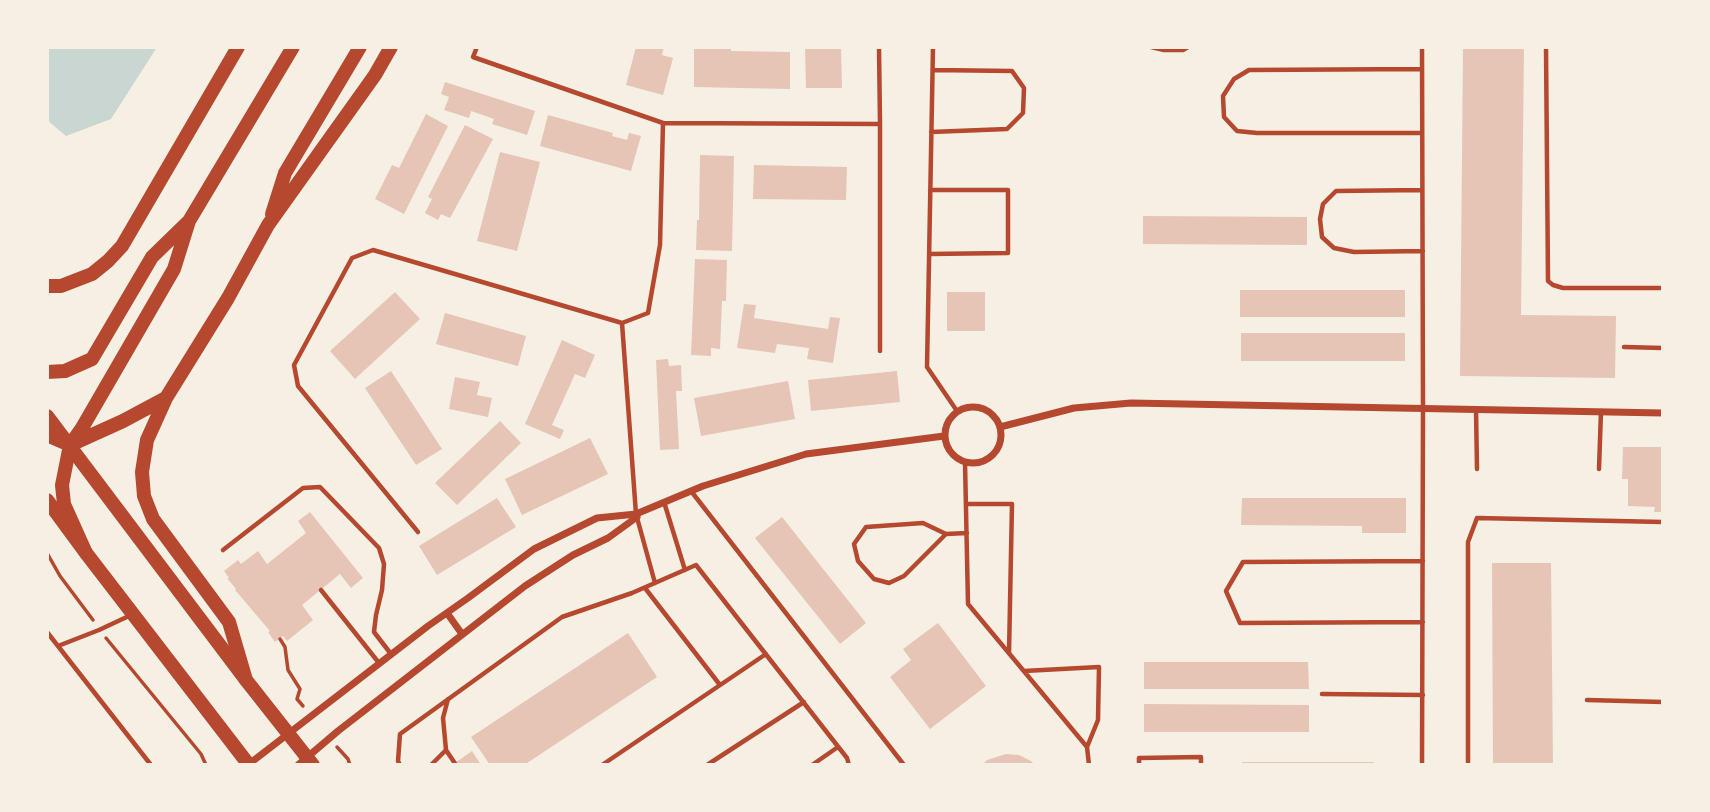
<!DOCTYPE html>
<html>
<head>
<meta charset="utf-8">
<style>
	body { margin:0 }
	#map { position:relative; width:1710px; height:812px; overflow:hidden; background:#f6efe4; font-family:"Fira Sans Condensed",sans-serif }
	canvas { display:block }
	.frame { position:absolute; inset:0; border:49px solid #f6efe4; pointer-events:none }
</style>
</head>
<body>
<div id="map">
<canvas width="1710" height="812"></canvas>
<div class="frame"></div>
</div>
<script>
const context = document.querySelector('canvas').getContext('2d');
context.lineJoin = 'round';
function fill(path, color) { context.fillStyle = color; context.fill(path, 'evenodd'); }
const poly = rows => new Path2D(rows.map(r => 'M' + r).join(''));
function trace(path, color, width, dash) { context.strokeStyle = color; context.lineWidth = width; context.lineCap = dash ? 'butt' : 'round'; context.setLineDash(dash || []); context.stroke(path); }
const water = poly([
	[47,47,157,47,111,119,66,136,47,120]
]);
const building = poly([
	[636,47,664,47,662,55,673,58,663,95,626,85],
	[805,47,841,47,842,88,806,88],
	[1463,47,1524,47,1521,315,1616,316,1615,378,1460,376],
	[694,48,731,49,731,51,790,52,790,89,694,87],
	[445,82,535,111,527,135,492,124,494,119,471,111,469,118,444,110,449,97,441,94],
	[426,114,448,126,404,214,375,199,392,165,399,168],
	[548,115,613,133,612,136,627,140,629,133,641,136,631,171,540,146],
	[465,125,493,139,450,218,441,214,438,220,425,213,432,199,428,197],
	[500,152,540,162,517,251,477,241],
	[700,155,734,156,732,251,696,250,697,220,699,220],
	[754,165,847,167,846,200,753,199],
	[1143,216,1307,217,1307,245,1143,244],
	[695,259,727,260,726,301,722,301,720,349,711,348,711,356,691,355],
	[1240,290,1405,290,1405,317,1240,317],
	[395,292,420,319,355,379,330,351],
	[947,292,985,292,985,331,947,331],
	[744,304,756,305,754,318,828,329,830,317,840,318,833,363,807,359,809,348,777,344,775,353,737,348],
	[445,313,526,336,518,366,436,344],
	[1241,333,1405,333,1405,361,1241,361],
	[562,340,595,355,585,378,575,374,552,425,564,430,560,439,525,424],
	[668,359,669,366,681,365,682,391,676,391,679,449,660,450,656,360],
	[391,371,442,449,416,465,365,388],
	[897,371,900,402,811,411,808,380],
	[455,377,480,382,477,395,492,398,488,417,449,409],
	[788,381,795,419,701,436,694,398],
	[500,421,521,443,457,505,435,483],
	[590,438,608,474,522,515,505,479],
	[1623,447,1663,447,1663,512,1654,512,1655,507,1628,506,1628,479,1622,479],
	[497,498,516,527,437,575,419,546],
	[1242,498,1406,498,1406,533,1362,533,1362,526,1241,525],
	[310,512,363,578,351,588,340,574,302,605,313,620,287,641,283,636,275,642,268,632,270,631,235,590,236,589,227,578,229,578,224,571,238,560,241,564,258,551,267,564,306,533,298,521],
	[782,517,866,623,840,644,755,538],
	[1492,563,1551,563,1553,765,1493,765],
	[938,623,986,686,930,729,890,677,911,660,903,649],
	[628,633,657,677,524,765,490,765,471,737],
	[1144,662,1308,662,1309,689,1144,689],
	[1144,704,1309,705,1309,732,1144,732],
	[472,751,481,765,452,765],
	[1006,754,1019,755,1031,761,1035,765,982,765,987,760],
	[1242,762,1374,762,1374,765,1242,765]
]);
const path = poly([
	[47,553,60,576,93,620],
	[106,638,201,754,206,765],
	[280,639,285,647,288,670,300,689,297,699,303,706],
	[337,747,348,759,350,765]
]);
const service = poly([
	[477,47,473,57,663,123,660,245,648,313,622,323,636,514,655,583],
	[933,47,927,367,957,411],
	[1151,47,1164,50,1183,50,1188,47],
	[1422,47,1423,408,1422,765],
	[1546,47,1548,281,1553,285,1563,288,1663,288],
	[1422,69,1249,70,1234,79,1223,96,1224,117,1237,131,1257,133,1422,133],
	[663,123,880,124,879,47],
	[880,124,880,351],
	[931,132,1007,129,1023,113,1024,88,1012,71,933,70],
	[1422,190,1336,191,1323,204,1320,219,1322,237,1334,248,1354,252,1423,251],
	[929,254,1008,253,1008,190,930,190],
	[1624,347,1663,348],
	[1476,409,1477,469],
	[965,462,968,604,1087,747,1089,765],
	[1599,469,1601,411],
	[691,491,904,765],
	[664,502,685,570],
	[966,504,1012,504,1009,653],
	[418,532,298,386,294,365,352,258,373,250,622,323],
	[946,534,904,576,889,583,874,579,858,561,854,544,866,527,923,523,946,534,967,533],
	[223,550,303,488,320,487,379,548,384,564,382,590,376,615,374,632,391,654],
	[645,588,720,685],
	[321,590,379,663],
	[1423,622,1240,623,1226,591,1243,562,1423,561],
	[47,632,151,765],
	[58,646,99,630,131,615],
	[1024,671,1099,667,1098,720,1087,747],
	[1322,694,1423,695],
	[448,699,443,718,446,750,456,765],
	[1587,700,1663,702],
	[400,765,398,761,400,734,562,617,632,593,696,565,847,758,849,765],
	[431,765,446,750],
	[602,765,766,654],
	[707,765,804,702],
	[812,765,838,747],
	[1139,765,1139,758,1201,757,1201,765],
	[1468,765,1468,542,1477,518,1663,522]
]);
const minor = poly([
	'945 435a28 28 0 1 1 56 0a28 28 0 1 1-56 0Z',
	[1000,427,1074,408,1131,403,1663,413],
	[447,613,462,634],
	[249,764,428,626,468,598,534,549,597,518,636,514,703,486,806,454,944,436],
	[298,765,338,731,525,586,573,555,608,538,637,517]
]);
const trunk = poly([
	[47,416,246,680,313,765],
	[47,500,86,553,249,765]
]);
const motorway = poly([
	[272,214,285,173,360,47],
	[47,286,61,286,92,274,108,261,122,246,238,47],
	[47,372,65,371,92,359,152,257,188,222],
	[47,435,70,445,123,421,166,398],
	[86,553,64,504,62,485,70,445,82,428,174,269,189,221,293,47],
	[246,680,229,622,153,519,144,496,142,472,147,440,166,398,228,298,268,225,375,75,391,47]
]);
fill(water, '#c9d6d2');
fill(building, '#e6c5b7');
trace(path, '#b5482f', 3.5);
trace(service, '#b5482f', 4.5);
trace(minor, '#b5482f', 7);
trace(trunk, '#b5482f', 14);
trace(motorway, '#b5482f', 14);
</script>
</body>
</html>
